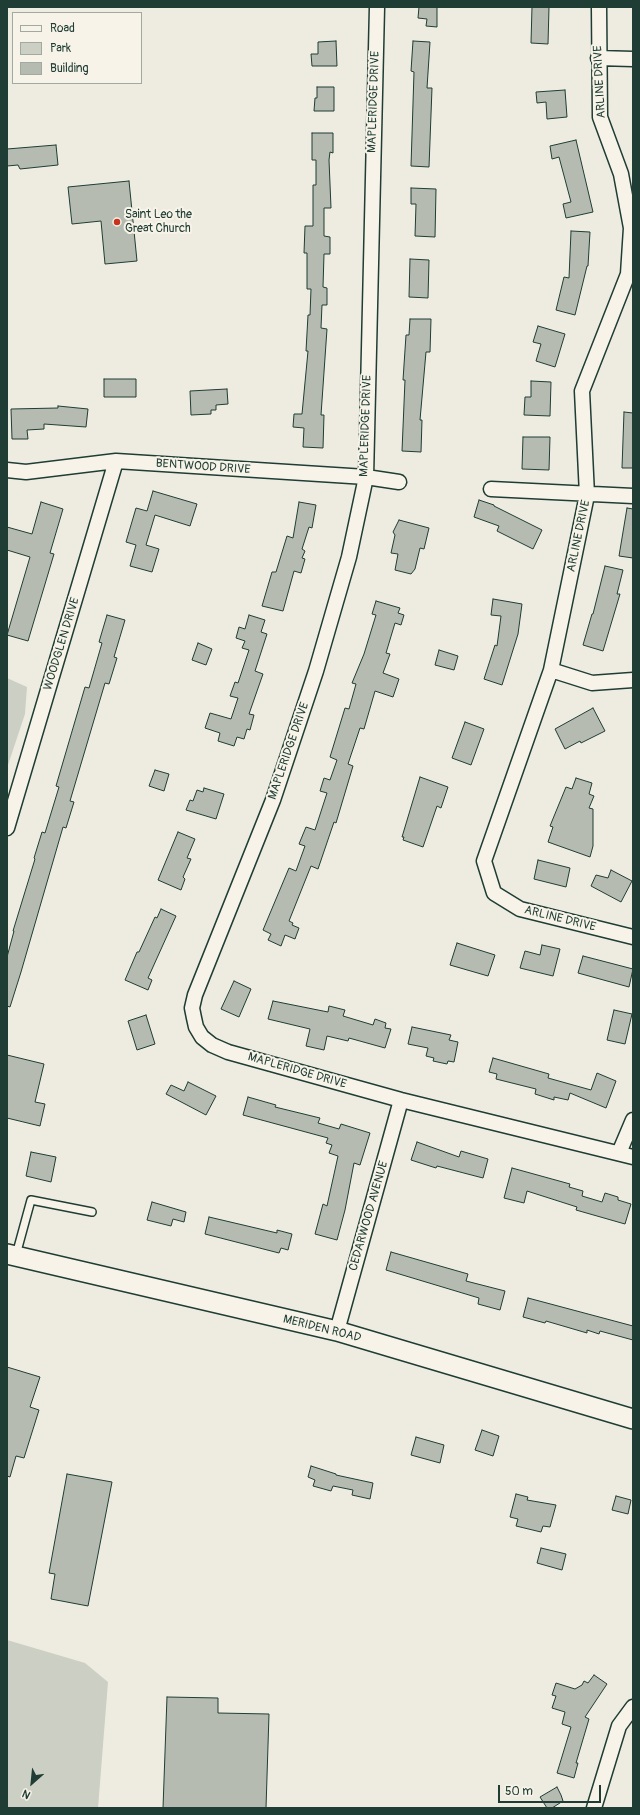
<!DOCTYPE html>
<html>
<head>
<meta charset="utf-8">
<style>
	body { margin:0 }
	#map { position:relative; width:640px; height:1815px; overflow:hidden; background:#eeece1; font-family:Pangolin,sans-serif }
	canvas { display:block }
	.frame { position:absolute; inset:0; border:8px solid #1f3d34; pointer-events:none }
	.legend { position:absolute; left:12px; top:12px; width:130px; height:72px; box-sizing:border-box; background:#f7f3e8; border:1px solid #a1aaa0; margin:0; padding:5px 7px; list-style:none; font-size:12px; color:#1f3d34 }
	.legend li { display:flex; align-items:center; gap:8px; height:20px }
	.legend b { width:20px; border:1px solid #a1aaa0 }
	.north { position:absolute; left:12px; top:1763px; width:40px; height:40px; -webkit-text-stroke:3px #f7f3e8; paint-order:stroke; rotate:207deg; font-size:11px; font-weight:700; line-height:16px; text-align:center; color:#1f3d34 }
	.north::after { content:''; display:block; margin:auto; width:14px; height:18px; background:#1f3d34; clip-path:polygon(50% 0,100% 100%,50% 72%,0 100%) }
	.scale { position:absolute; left:498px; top:1785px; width:103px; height:18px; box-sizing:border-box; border:2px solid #1f3d34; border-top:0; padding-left:5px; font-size:12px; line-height:14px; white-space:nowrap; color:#1f3d34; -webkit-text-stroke:3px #f7f3e8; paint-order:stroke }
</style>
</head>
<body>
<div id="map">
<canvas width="640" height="1815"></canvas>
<div class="frame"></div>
<ul class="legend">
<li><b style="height:5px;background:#f7f3e8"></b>Road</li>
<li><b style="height:11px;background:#cccfc4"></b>Park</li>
<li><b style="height:11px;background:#b5bbb0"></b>Building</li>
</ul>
<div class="north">N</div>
<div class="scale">50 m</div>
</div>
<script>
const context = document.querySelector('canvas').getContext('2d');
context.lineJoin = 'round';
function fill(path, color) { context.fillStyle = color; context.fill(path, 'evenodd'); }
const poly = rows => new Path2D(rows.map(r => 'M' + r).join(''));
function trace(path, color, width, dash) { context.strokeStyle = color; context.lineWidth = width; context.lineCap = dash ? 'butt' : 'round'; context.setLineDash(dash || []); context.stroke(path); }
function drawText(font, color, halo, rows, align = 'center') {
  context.font = font + ' Pangolin,sans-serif'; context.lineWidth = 4; context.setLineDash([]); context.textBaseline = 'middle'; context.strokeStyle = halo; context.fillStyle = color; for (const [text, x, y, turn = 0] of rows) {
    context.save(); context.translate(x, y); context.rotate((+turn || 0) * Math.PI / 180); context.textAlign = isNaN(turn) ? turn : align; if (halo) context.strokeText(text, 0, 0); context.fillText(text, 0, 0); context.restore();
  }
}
const green = poly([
	[7,678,27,687,25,714,7,768],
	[7,1640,85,1663,108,1682,98,1808,7,1808]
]);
const building = poly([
	[419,7,437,7,437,27,426,26,427,19,418,18,419,7],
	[532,7,549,7,548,44,531,43,532,7],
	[336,41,337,66,312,66,311,54,318,54,318,42,336,41],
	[413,41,430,42,427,88,432,88,429,167,411,166,414,72,411,71,413,41],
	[317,87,334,87,334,111,314,111,315,98,317,98,317,87],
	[565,90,567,117,547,119,546,102,537,103,536,92,565,90],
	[312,133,333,133,333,153,330,152,329,160,331,208,324,208,324,236,330,237,330,254,324,254,323,287,327,288,327,305,322,305,321,328,327,329,321,415,324,415,323,448,303,447,304,428,293,427,294,414,302,414,308,351,306,351,308,315,310,315,311,289,307,289,307,253,304,253,305,226,313,226,313,185,316,185,316,160,312,160,312,133],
	[576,140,593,212,566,218,563,204,571,202,559,157,552,159,550,146,576,140],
	[56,145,58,165,20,169,18,165,7,166,7,149,56,145],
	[129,181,137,261,105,264,101,221,72,224,68,187,129,181],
	[411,188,436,189,435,237,415,236,416,204,411,204,411,188],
	[571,231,590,232,588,266,587,266,575,315,556,310,564,277,569,278,571,231],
	[410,259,429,260,428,298,409,297,410,259],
	[410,319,431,319,430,352,426,352,420,420,422,420,421,452,402,451,405,380,403,380,406,335,409,335,410,319],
	[538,326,565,334,555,367,536,361,541,344,533,342,538,326],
	[104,379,136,379,136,397,104,397,104,379],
	[531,381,551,382,550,416,524,415,525,397,531,397,531,381],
	[227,389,228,404,216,405,216,410,211,410,211,414,191,415,190,391,227,389],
	[58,406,88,409,86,427,44,424,44,429,27,430,28,439,12,439,11,409,58,408,58,406],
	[624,412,633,413,633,468,622,468,624,412],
	[523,437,550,437,549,470,522,469,523,437],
	[153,491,197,504,190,526,155,515,146,545,159,549,152,572,130,566,136,545,126,542,136,508,147,511,153,491],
	[479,500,494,505,494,506,542,530,533,549,497,531,499,526,474,517,479,500],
	[41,502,63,509,50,553,54,554,28,641,7,635,30,557,7,550,7,527,32,534,41,502],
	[299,502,316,505,312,528,309,527,302,549,305,551,302,558,305,559,301,573,294,571,283,611,262,606,272,572,276,572,287,536,293,538,299,502],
	[627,508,633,509,633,558,619,556,627,508],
	[399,520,429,528,424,549,420,548,415,569,411,574,395,570,398,554,391,553,395,535,393,532,399,520],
	[605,566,623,570,617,594,620,594,603,651,583,645,592,614,593,614,605,566],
	[493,599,522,604,518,634,502,685,484,679,495,645,497,646,501,616,491,615,493,599],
	[376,601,400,608,398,613,404,615,401,625,395,623,386,653,390,654,383,673,399,679,393,697,375,691,364,729,360,728,348,764,353,766,336,823,334,822,318,869,311,866,289,921,293,923,292,925,299,928,295,939,285,935,281,946,268,940,271,934,263,930,289,868,296,871,305,846,299,844,306,827,315,830,327,793,320,791,324,778,330,780,337,760,330,757,345,708,349,709,356,684,352,683,364,654,376,615,372,614,376,601],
	[107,615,125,620,114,657,117,658,109,684,105,683,70,801,74,802,66,828,63,827,21,972,10,1007,7,1006,7,957,14,931,13,931,35,859,34,858,42,832,45,833,59,787,56,786,85,687,89,688,102,643,99,642,107,615],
	[249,615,265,620,261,632,267,634,255,671,263,674,249,714,254,715,250,730,247,729,244,739,237,737,234,746,218,741,220,733,205,728,210,713,231,719,238,698,230,696,235,682,238,683,249,650,242,648,245,641,236,638,239,627,245,629,249,615],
	[198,643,212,649,206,665,192,660,198,643],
	[439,650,458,656,454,670,435,665,439,650],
	[593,708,605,731,581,743,580,741,565,749,555,729,593,708],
	[465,722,484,729,471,765,452,758,465,722],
	[155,770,169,774,164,791,149,786,155,770],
	[420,777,448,787,441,808,437,806,423,847,403,840,404,837,402,837,420,777],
	[576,778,592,783,589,794,594,796,589,808,593,809,593,846,590,857,548,842,553,827,550,826,566,787,572,789,576,778],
	[204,788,224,794,216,819,186,810,190,800,193,801,197,790,203,792,204,788],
	[178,832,195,839,187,858,191,859,183,877,185,879,181,890,158,880,178,832],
	[538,860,570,868,566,887,534,879,538,860],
	[611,870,632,881,621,902,591,886,596,875,608,878,611,870],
	[161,909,176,916,148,978,152,980,148,990,125,980,137,952,139,952,155,917,157,918,161,909],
	[457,943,495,955,488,976,450,965,457,943],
	[542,945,560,949,553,976,520,968,525,951,540,955,542,945],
	[583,956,633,969,629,987,578,973,583,956],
	[234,981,251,989,239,1017,221,1009,234,981],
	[273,1001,328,1012,329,1006,345,1010,343,1016,373,1025,375,1019,386,1023,385,1028,391,1029,385,1048,349,1038,348,1041,327,1036,324,1050,306,1046,310,1029,268,1019,273,1001],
	[614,1010,632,1014,625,1044,607,1040,614,1010],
	[146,1015,155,1044,137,1050,128,1021,146,1015],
	[412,1027,451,1035,449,1040,458,1042,454,1062,448,1061,447,1064,433,1061,434,1058,426,1056,428,1048,408,1044,412,1027],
	[7,1055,44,1064,35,1102,45,1104,40,1126,7,1118,7,1055],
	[493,1058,549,1074,548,1078,591,1090,597,1073,616,1081,606,1108,570,1093,568,1100,554,1097,554,1100,535,1094,536,1089,496,1079,497,1074,489,1072,493,1058],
	[188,1082,216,1096,206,1115,166,1094,171,1085,184,1091,188,1082],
	[248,1097,276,1105,275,1107,320,1118,318,1123,339,1129,341,1124,370,1133,360,1165,354,1163,345,1210,337,1240,315,1234,323,1204,327,1206,338,1156,329,1153,332,1145,326,1143,328,1138,243,1115,248,1097],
	[417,1142,459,1157,461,1151,488,1159,483,1178,437,1166,436,1168,411,1160,417,1142],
	[31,1152,56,1157,51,1182,26,1176,31,1152],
	[512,1168,570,1184,569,1187,583,1191,582,1196,602,1202,605,1193,618,1197,618,1200,631,1204,625,1224,576,1210,577,1207,527,1191,524,1203,504,1198,512,1168],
	[152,1202,186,1212,184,1222,173,1219,171,1226,147,1220,152,1202],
	[209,1217,277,1233,277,1230,292,1234,288,1250,281,1248,279,1253,205,1234,209,1217],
	[391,1252,468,1274,466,1281,505,1291,500,1310,478,1304,479,1298,386,1270,391,1252],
	[528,1298,633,1326,633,1340,600,1331,599,1334,587,1330,587,1333,546,1321,545,1323,523,1317,528,1298],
	[7,1367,40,1377,30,1407,39,1410,24,1458,16,1456,10,1477,7,1476,7,1367],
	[482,1430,499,1436,493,1456,475,1450,482,1430],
	[416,1437,444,1445,440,1463,411,1455,416,1437],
	[311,1466,336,1474,336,1475,373,1483,370,1499,352,1495,353,1490,333,1486,331,1491,313,1486,315,1480,308,1477,311,1466],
	[67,1474,112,1482,88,1606,51,1599,55,1574,49,1573,67,1474],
	[516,1494,528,1497,527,1500,556,1505,550,1527,543,1526,541,1532,516,1526,518,1519,510,1517,516,1494],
	[616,1496,631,1500,628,1514,612,1510,616,1496],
	[541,1548,566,1554,562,1570,537,1563,541,1548],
	[594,1675,607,1684,585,1717,589,1719,576,1763,578,1763,574,1778,557,1773,571,1727,562,1724,565,1712,552,1708,556,1696,552,1695,556,1683,575,1689,582,1685,584,1681,588,1683,594,1675],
	[167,1697,218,1698,218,1713,269,1714,266,1808,163,1808,167,1697],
	[557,1787,561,1795,563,1801,552,1808,547,1808,540,1797,557,1787]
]);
const lane = poly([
	[16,1255,31,1200,92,1212]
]);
const street = poly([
	[377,7,366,477,349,557,316,671,273,800,195,995,192,1008,194,1018,196,1027,202,1037,212,1045,228,1052,401,1100,633,1157],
	[599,7,600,117,621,174,631,228,628,274,582,391,587,495,551,670,484,861,494,893,520,909,633,937],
	[598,58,633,59],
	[7,470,26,472,116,461,366,477,399,482],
	[491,489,633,496],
	[551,670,592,683,633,680],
	[7,828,116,461],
	[619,1153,633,1120],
	[337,1331,401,1100],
	[594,1808,619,1726,633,1707]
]);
const secondary = poly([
	[7,1254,337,1331,633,1419]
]);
const markers = [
	[117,222,4,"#c8321e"]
];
const streetNames = [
	["ARLINE DRIVE",600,82,-93],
	["MAPLERIDGE DRIVE",374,102,-88],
	["MAPLERIDGE DRIVE",366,426,-88],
	["BENTWOOD DRIVE",203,467,4],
	["ARLINE DRIVE",579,536,-78],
	["WOODGLEN DRIVE",62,644,-73],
	["MAPLERIDGE DRIVE",289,751,-71],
	["ARLINE DRIVE",560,919,14],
	["MAPLERIDGE DRIVE",297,1071,16],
	["CEDARWOOD AVENUE",369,1216,-74],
	["MERIDEN ROAD",322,1329,14]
];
const poiNames = [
	["Saint Leo the",125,215],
	["Great Church",125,229]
];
fill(green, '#cccfc4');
fill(building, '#b5bbb0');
trace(building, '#1f3d34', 1);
trace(lane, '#1f3d34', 10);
trace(street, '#1f3d34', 17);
trace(secondary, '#1f3d34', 22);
trace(lane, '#f7f3e8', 7);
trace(street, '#f7f3e8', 14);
trace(secondary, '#f7f3e8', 19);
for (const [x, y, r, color] of markers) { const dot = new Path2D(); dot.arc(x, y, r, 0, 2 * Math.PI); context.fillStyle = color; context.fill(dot); trace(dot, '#f7f3e8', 1.5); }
drawText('12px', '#1f3d34', '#f7f3e8', streetNames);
drawText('12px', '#1f3d34', '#f7f3e8', poiNames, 'left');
</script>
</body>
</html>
